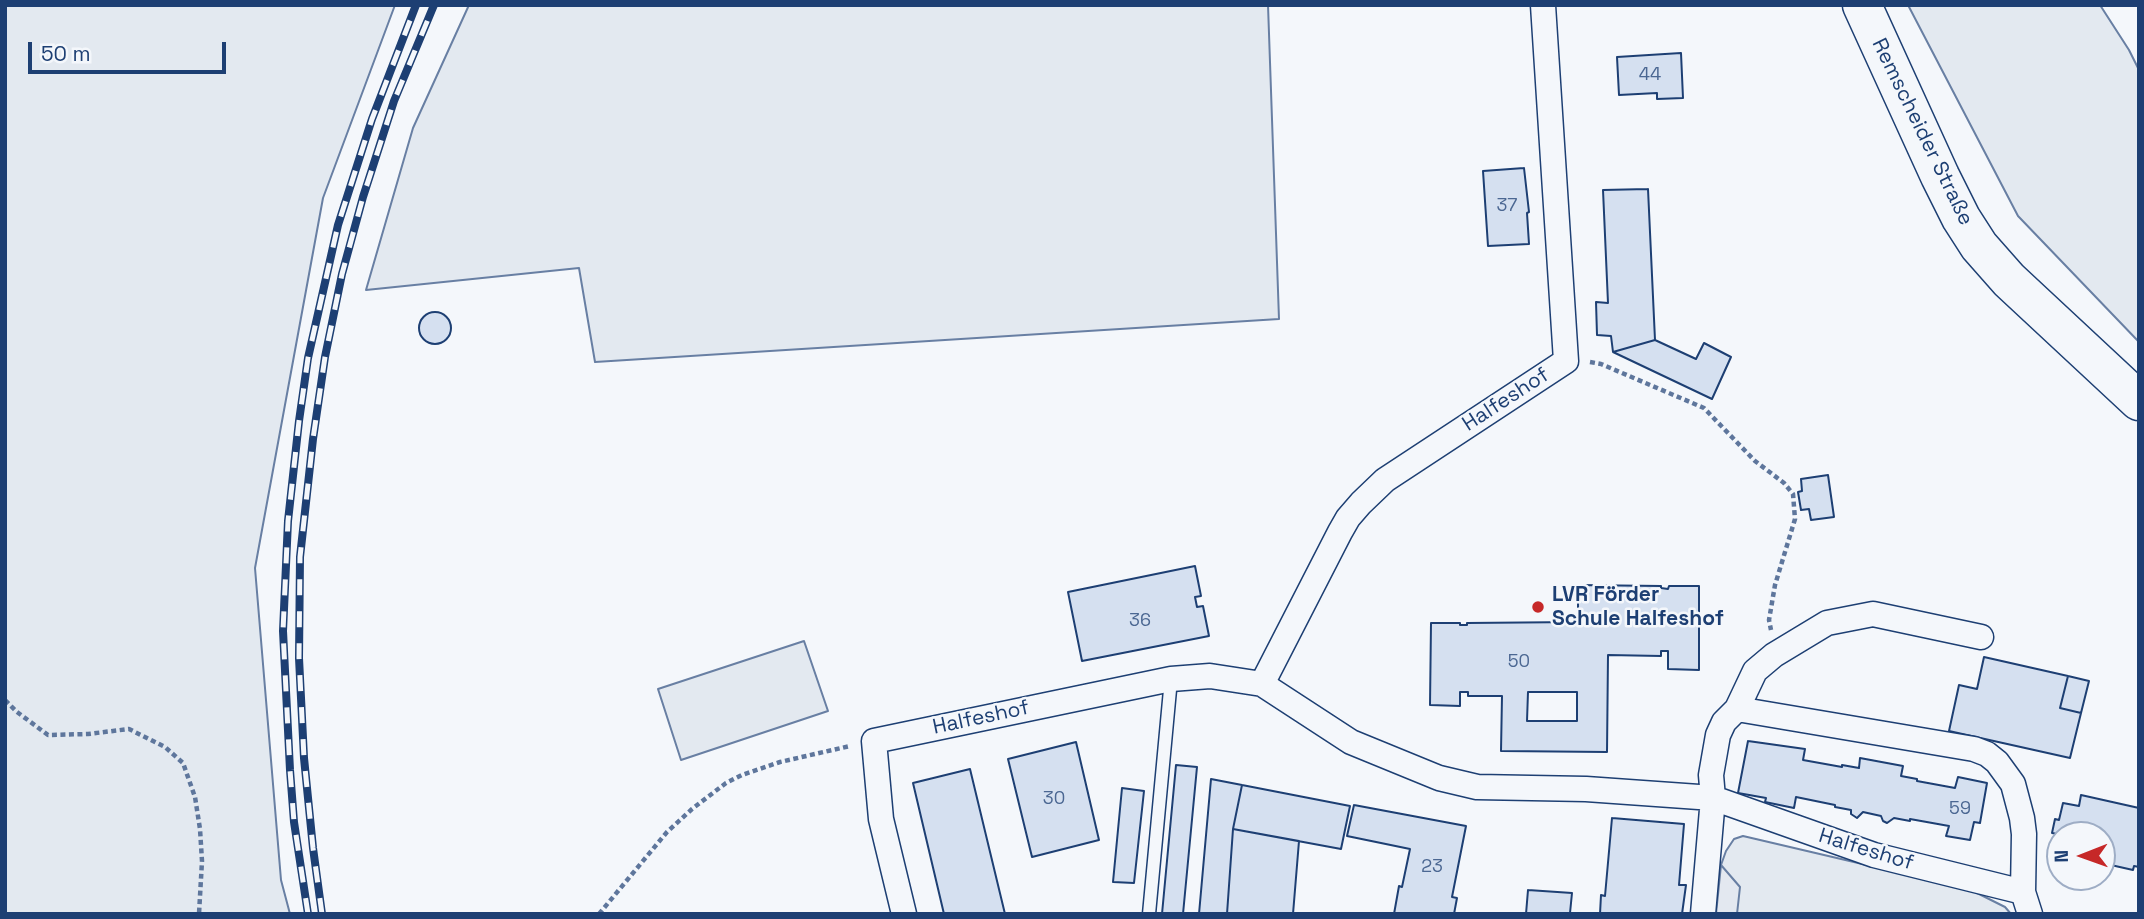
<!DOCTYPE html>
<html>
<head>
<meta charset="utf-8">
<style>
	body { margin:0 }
	#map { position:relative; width:2144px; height:919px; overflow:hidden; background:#f4f7fb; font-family:"Space Grotesk",sans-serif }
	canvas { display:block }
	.frame { position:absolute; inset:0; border:7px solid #1d3f73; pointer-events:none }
	.north { position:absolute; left:2046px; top:821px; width:70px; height:70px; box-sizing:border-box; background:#f4f7fb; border:2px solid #9eadc5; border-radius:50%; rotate:269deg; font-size:19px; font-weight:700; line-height:28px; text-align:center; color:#1d3f73 }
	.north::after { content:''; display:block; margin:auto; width:24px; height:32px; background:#c62828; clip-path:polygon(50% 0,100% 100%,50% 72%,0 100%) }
	.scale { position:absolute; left:28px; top:42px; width:198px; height:32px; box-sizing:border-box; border:4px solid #1d3f73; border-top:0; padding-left:9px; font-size:21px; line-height:24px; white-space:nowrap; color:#1d3f73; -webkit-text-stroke:5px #f4f7fb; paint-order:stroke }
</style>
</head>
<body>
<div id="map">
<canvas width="2144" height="919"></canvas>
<div class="frame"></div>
<div class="north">N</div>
<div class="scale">50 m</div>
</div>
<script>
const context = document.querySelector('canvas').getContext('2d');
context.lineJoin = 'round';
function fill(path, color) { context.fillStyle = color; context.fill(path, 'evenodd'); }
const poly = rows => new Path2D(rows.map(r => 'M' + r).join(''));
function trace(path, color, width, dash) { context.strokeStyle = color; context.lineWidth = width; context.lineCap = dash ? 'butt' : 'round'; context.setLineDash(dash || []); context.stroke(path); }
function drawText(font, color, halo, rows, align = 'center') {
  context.font = font + ' "Space Grotesk",sans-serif'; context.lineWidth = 5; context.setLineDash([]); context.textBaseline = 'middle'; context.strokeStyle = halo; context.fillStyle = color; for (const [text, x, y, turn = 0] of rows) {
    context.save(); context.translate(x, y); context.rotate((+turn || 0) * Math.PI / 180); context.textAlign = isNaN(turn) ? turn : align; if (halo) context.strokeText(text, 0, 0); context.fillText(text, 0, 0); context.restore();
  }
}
const green = poly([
	[5,5,395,5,323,198,255,568,281,880,290,914,5,914,5,5],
	[469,5,1268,5,1279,319,595,362,579,268,366,290,413,128,469,5],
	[1908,5,2100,5,2129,50,2139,70,2139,342,2018,216,1908,5],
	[804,641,828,711,681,760,658,689,804,641],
	[1743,836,1969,889,2005,907,2011,914,1716,914,1721,865,1726,851,1734,839,1743,836]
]);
const parking = poly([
	[1721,865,1740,887,1737,914,1716,914,1721,865]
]);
const building = poly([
	[1681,53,1683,98,1657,99,1657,93,1619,95,1617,57,1681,53],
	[1524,168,1529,212,1527,213,1529,244,1488,246,1483,171,1524,168],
	[1648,189,1655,340,1613,352,1611,336,1597,335,1596,302,1608,303,1603,190,1648,189],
	'419 328a16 16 0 1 1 32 0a16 16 0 1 1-32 0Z',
	[1655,340,1696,359,1704,343,1731,357,1712,399,1613,352,1655,340],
	[1828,475,1834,517,1811,520,1809,509,1801,510,1798,492,1802,491,1801,479,1828,475],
	[1195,566,1201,596,1195,597,1197,607,1203,606,1209,636,1082,661,1068,592,1195,566],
	[1578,585,1661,586,1661,588,1668,589,1669,586,1699,586,1699,670,1668,669,1668,651,1661,651,1661,656,1608,655,1607,752,1501,751,1502,696,1468,696,1468,692,1460,692,1460,706,1430,705,1431,623,1460,623,1460,625,1467,625,1467,623,1578,622,1578,585],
	[1528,692,1577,692,1577,721,1527,721,1528,692],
	[1984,657,2068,676,2060,708,2081,713,2070,758,1949,731,1959,685,1977,689,1984,657],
	[2068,676,2089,681,2081,713,2060,708,2068,676],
	[1748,741,1805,749,1803,760,1842,767,1842,765,1859,768,1860,758,1903,766,1901,776,1917,779,1917,781,1955,788,1958,777,1987,783,1980,823,1974,822,1970,840,1946,836,1949,826,1910,819,1910,821,1894,818,1887,823,1883,821,1881,816,1863,812,1857,818,1851,814,1851,810,1835,807,1835,805,1796,797,1794,808,1765,802,1766,798,1738,793,1748,741],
	[1076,742,1099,840,1032,857,1008,759,1076,742],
	[1176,765,1197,767,1183,914,1162,914,1176,765],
	[970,769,1005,914,944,914,913,783,970,769],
	[1211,779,1242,785,1233,829,1227,914,1199,914,1211,779],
	[1242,785,1350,806,1341,849,1233,829,1242,785],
	[1122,788,1144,791,1134,883,1113,882,1122,788],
	[2081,795,2139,808,2139,867,2134,866,2133,870,2102,863,2102,835,2060,835,2060,851,2053,849,2057,834,2052,833,2055,819,2059,820,2063,803,2079,806,2081,795],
	[1354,805,1466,826,1452,897,1457,898,1454,914,1394,914,1399,886,1402,887,1410,849,1347,836,1354,805],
	[1612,818,1684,824,1679,885,1686,885,1682,914,1600,914,1601,895,1605,896,1612,818],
	[1233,829,1299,841,1293,914,1227,914,1233,829],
	[1528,890,1572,893,1570,913,1582,914,1526,914,1528,890]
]);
const path = poly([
	[1590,362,1601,364,1704,408,1755,461,1784,483,1793,494,1795,519,1775,585,1769,620,1771,630],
	[5,700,17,712,48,735,88,734,129,729,165,747,183,763,195,797,200,829,202,861,199,914],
	[599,914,667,832,692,809,726,783,742,775,780,762,850,746]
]);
const service = poly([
	[1149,914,1171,679]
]);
const minor = poly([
	[1543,5,1566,361,1385,480,1361,503,1348,518,1340,532,1262,684,1351,742,1439,778,1477,787,1586,789,1713,798,1711,775,1718,735,1724,722,1737,709,1974,749,1987,754,1997,762,2013,784,2022,818,2024,834,2023,892],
	[1737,709,1755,671,1774,655,1827,623,1873,614,1981,637],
	[904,914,881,819,874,741,1171,679,1210,676,1262,684],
	[1703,914,1713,798,1874,855,2023,892,2030,914]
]);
const primary = poly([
	[1862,5,1940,176,1961,218,1979,246,2009,280,2139,401]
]);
const rail = poly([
	[308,914,294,822,290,770,283,631,288,521,299,421,308,358,338,225,372,119,416,5],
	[322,914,313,848,304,758,299,658,300,557,313,439,325,357,342,274,363,197,394,101,434,5]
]);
const markers = [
	[1538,607,7,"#c62828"]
];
const numberNames = [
	["44",1650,75],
	["37",1507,206],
	["36",1140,621],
	["50",1519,662],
	["30",1054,799],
	["59",1960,809],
	["23",1432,867]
];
const streetNames = [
	["Remscheider Straße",1922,132,64],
	["Halfeshof",1506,400,-33],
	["Halfeshof",981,718,-12],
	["Halfeshof",1866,850,17]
];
const poiNames = [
	["LVR Förder",1552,595],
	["Schule Halfeshof",1552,619]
];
fill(green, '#e3e9f0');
trace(green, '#687fa3', 2);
fill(parking, '#e3e8f0');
trace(parking, '#687fa3', 2);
fill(building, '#d5e0f0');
trace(building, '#1d3f73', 2);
trace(service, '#1d3f73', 15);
trace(minor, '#1d3f73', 27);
trace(primary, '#1d3f73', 41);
trace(path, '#5e769c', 4.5, [5, 3.5]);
trace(service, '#f4f7fb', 12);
trace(minor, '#f4f7fb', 24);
trace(primary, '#f4f7fb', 38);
trace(rail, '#1d3f73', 8);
trace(rail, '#f4f7fb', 5, [16]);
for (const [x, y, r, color] of markers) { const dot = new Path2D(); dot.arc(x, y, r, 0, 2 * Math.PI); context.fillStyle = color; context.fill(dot); trace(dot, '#f4f7fb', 2.5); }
drawText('18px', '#4b6792', null, numberNames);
drawText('21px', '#1d3f73', '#f4f7fb', streetNames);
drawText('bold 21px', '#1d3f73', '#f4f7fb', poiNames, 'left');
</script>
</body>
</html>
